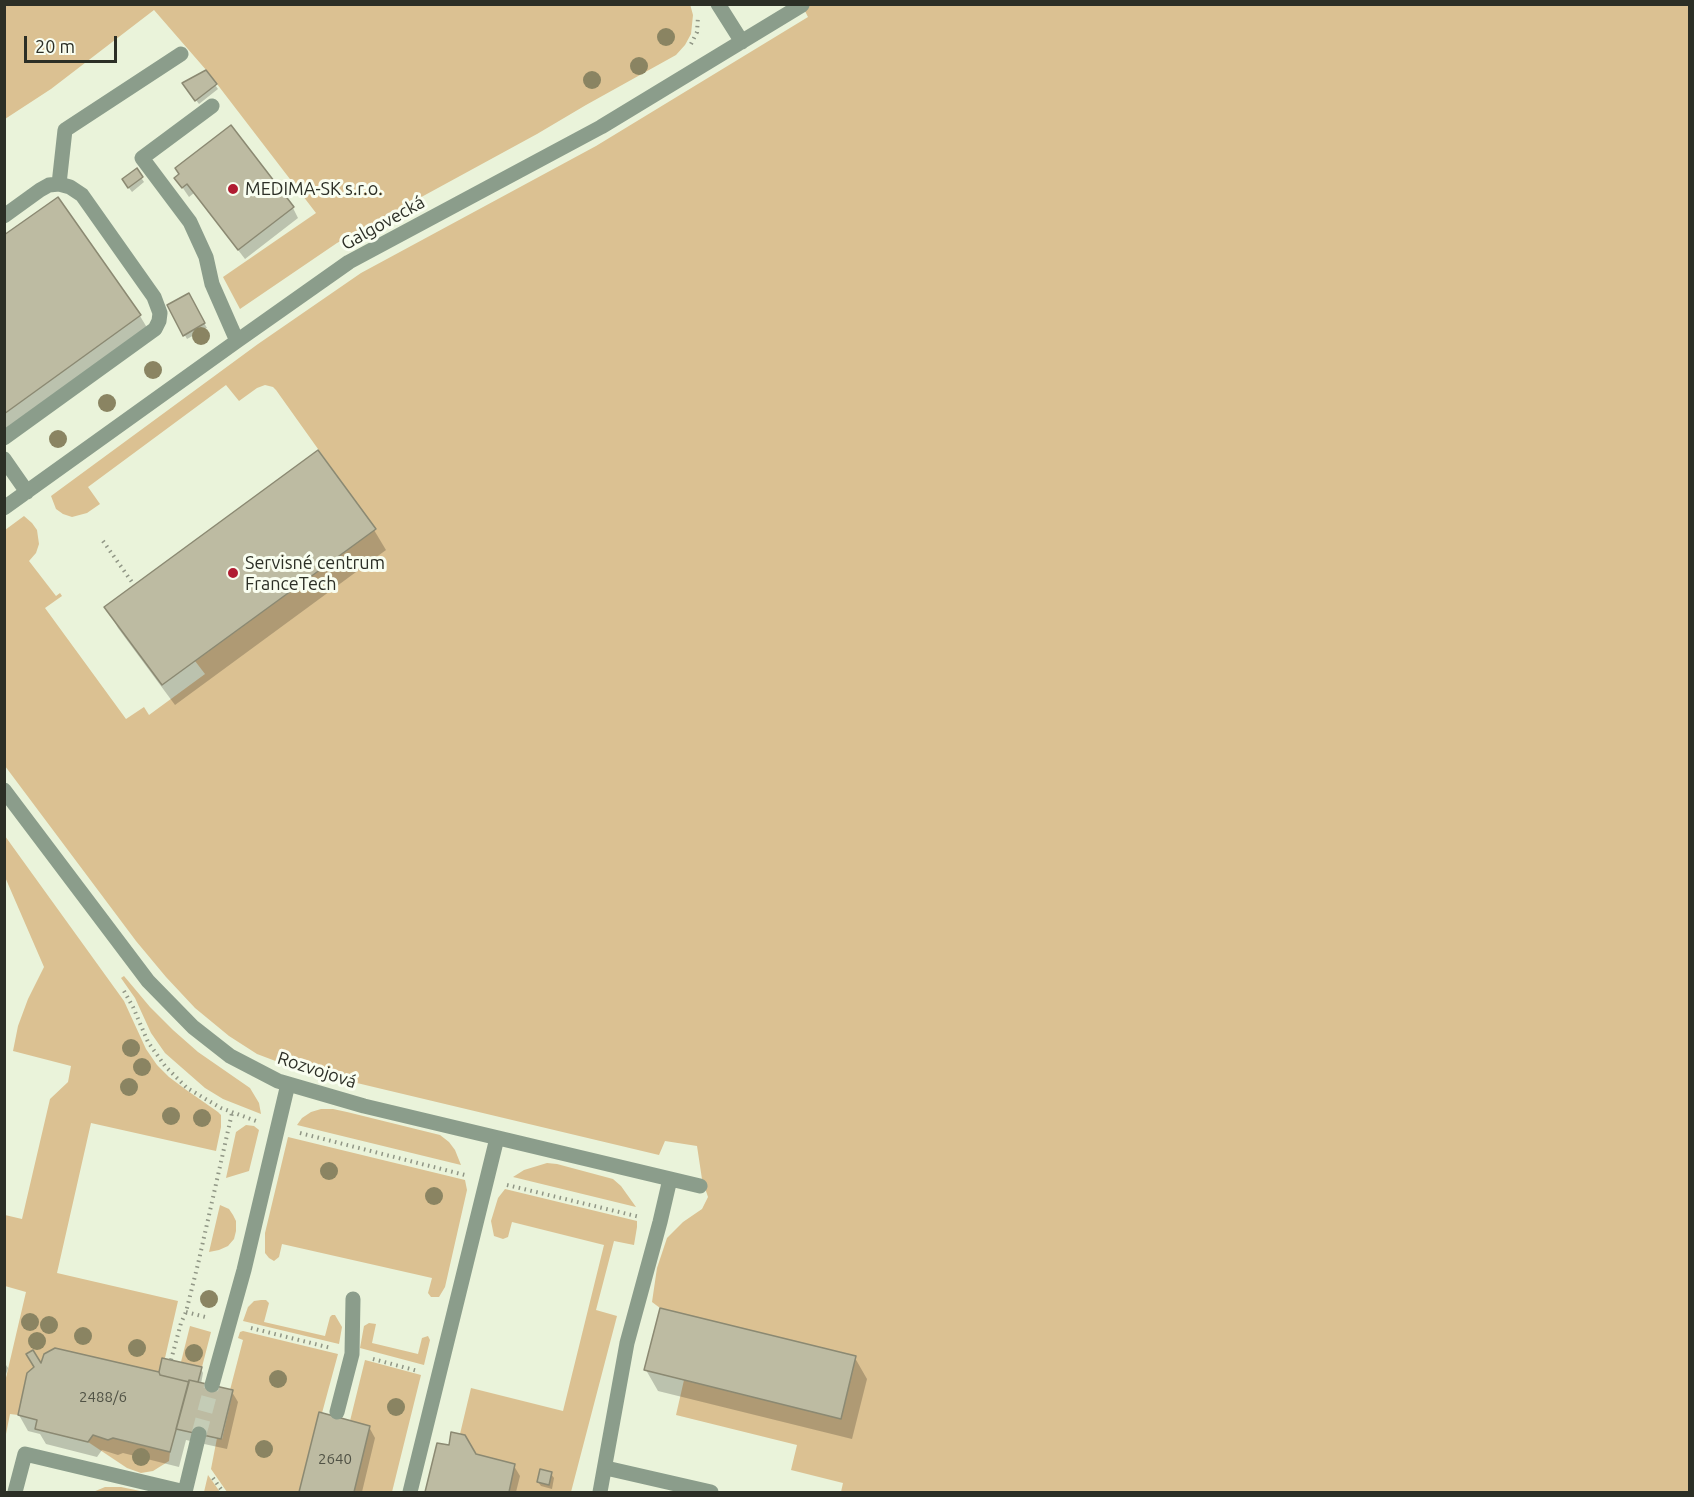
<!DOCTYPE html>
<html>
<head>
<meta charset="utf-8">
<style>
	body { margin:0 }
	#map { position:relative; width:1694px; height:1497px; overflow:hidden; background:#eaf3da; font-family:Ubuntu,sans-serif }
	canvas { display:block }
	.frame { position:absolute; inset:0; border:6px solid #2c2f26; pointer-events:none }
	.scale { position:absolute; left:24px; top:36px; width:93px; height:27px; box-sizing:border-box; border:3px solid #2c2f26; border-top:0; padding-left:8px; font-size:18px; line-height:21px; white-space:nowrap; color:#2c2f26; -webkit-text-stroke:4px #f9fef0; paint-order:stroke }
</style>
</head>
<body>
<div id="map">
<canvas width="1694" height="1497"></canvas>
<div class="frame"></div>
<div class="scale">20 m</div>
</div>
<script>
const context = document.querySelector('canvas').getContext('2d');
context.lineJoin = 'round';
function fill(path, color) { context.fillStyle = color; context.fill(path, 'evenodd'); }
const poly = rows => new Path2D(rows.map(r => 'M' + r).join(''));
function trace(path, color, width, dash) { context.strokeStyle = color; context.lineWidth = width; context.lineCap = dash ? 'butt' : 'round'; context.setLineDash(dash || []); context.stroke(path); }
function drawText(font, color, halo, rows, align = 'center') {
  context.font = font + ' Ubuntu,sans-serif'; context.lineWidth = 6; context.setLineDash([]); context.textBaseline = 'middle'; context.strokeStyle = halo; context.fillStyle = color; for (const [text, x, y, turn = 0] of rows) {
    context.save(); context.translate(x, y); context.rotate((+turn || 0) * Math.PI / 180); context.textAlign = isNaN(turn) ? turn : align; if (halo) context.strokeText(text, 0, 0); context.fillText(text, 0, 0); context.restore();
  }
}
const green = poly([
	[690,4,693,15,691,34,685,45,676,55,586,105,537,134,337,243,240,309,223,277,316,213,207,71,154,10,51,89,5,119,5,5],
	[802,5,1689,5,1689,1492,841,1492,843,1483,791,1470,797,1445,676,1415,684,1380,841,1419,856,1357,660,1308,652,1302,657,1268,667,1238,683,1222,702,1209,708,1197,702,1179,697,1146,665,1141,659,1155,294,1068,257,1054,229,1036,195,1008,166,977,136,941,5,766,5,530,24,516,32,523,37,530,39,544,36,553,29,561,56,596,60,593,62,596,45,608,126,719,144,707,149,715,205,674,195,661,375,529,276,390,273,387,265,385,257,388,239,401,226,385,88,487,100,504,87,513,72,517,63,514,56,509,51,496,258,344,361,273,596,146,808,17],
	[5,836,124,1001,146,1049,157,1065,169,1077,185,1089,218,1112,221,1115,221,1127,216,1151,91,1123,57,1273,178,1301,165,1358,162,1358,159,1372,55,1348,44,1354,41,1363,27,1373,18,1415,10,1414,5,1439,5,1382,26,1292,5,1286,5,1215,22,1219,50,1099,68,1082,71,1066,13,1051,18,1026,28,999,44,967,5,877],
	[124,976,150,1007,173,1030,198,1052,250,1088,259,1103,261,1114,223,1099,205,1088,165,1053,151,1033,135,998,121,978],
	[321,1109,333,1109,347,1112,440,1135,449,1142,455,1150,461,1165,297,1125,302,1118,311,1112],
	[246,1125,254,1126,259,1130,249,1171,226,1178,236,1132],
	[288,1137,465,1180,467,1190,445,1287,439,1297,431,1297,428,1293,432,1278,282,1244,279,1257,274,1261,269,1258,265,1253,265,1233],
	[547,1163,557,1164,613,1179,621,1186,636,1207,513,1177,524,1170],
	[505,1189,637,1221,637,1227,634,1245,614,1241,596,1310,617,1316,571,1492,509,1492,515,1464,476,1454,465,1435,460,1434,471,1388,563,1411,604,1245,512,1222,508,1237,503,1239,494,1236,491,1221,498,1198],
	[220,1205,229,1209,233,1215,236,1221,236,1231,234,1239,228,1246,219,1250,209,1252],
	[261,1300,266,1300,269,1303,264,1322,325,1336,330,1317,332,1315,335,1315,342,1327,339,1344,243,1321,248,1307,254,1301],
	[369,1323,376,1324,372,1343,418,1354,422,1338,428,1336,430,1340,424,1365,360,1348,364,1326],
	[190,1326,211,1332,202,1367,181,1362],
	[243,1331,338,1354,322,1413,319,1413,299,1492,227,1492,211,1469,217,1438,222,1439,233,1391,230,1390,243,1340,238,1338,240,1332],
	[365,1360,421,1375,392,1492,354,1492,370,1426,350,1421],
	[93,1435,108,1440,113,1438,170,1452,169,1461,153,1471,141,1473,127,1468,88,1442],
	[208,1475,220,1492,204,1492],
	[105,1487,121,1487,145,1492,93,1492]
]);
const shadow = poly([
	[205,71,218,89,199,104,186,87],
	[136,170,144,182,132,192,126,184],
	[176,178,293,208,298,218,245,259,194,193,189,197],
	[4,237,140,316,152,336,4,443],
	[188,295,207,328,187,339,169,306],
	[374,530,386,550,175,705,118,628,106,607],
	[855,1358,867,1379,852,1439,658,1391,646,1370],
	[4,1362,8,1368,4,1381],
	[41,1367,162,1374,201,1369,203,1373,201,1384,232,1392,238,1402,227,1449,186,1440,179,1467,123,1453,118,1455,102,1450,97,1457,46,1444,40,1434,28,1431,19,1415],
	[320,1414,369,1427,375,1438,362,1492,300,1492],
	[438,1444,514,1466,520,1476,516,1492,427,1492],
	[551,1474,554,1478,552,1489,541,1486,538,1482]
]);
const building = poly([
	[206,70,217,84,195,101,182,83,206,70],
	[231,125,294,207,238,250,187,184,182,188,174,178,179,174,175,168,231,125],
	[137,168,143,177,128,188,122,179,137,168],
	[58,197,141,315,4,414,4,235,58,197],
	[189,293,205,323,183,336,167,305,189,293],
	[318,450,376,529,162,685,104,607,318,450],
	[660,1308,856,1356,841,1419,644,1370,660,1308],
	[55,1348,159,1372,160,1375,189,1382,170,1452,113,1438,108,1440,93,1435,88,1442,35,1429,37,1420,18,1415,27,1373,34,1367,26,1354,33,1350,41,1363,44,1354,55,1348],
	[162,1358,202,1367,198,1382,189,1380,189,1382,160,1375,159,1372,162,1358],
	[189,1380,233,1390,221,1439,176,1429,189,1380],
	[319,1412,370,1426,354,1492,299,1492,319,1412],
	[451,1432,465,1435,476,1454,515,1464,509,1492,425,1492,437,1443,449,1445,451,1432],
	[540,1469,552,1472,549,1485,537,1482,540,1469]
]);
const minorTunnel = poly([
	[199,1434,212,1385]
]);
const path = poly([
	[691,44,697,32,698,17],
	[103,541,134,585],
	[124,991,133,1007,148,1042,165,1066,187,1088,221,1108,256,1121],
	[300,1133,465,1175],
	[507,1185,640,1217],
	[186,1312,209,1318],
	[251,1328,331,1348],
	[373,1359,418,1371],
	[171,1360,181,1323,186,1312,198,1264,232,1113],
	[213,1478,223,1492]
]);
const minor = poly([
	[718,4,742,42],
	[212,106,142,158,190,222,206,257,212,284,237,341],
	[59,184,65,130,181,54],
	[4,216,40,190,49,185,59,184,70,187,82,195,154,297,160,313,159,321,155,329,4,438],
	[4,459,27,492],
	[4,508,237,341,349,262,601,127,802,5],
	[4,790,148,981,193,1027,230,1056,278,1081,364,1106,700,1186],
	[212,1385,244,1270,288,1084],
	[337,1412,352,1354,353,1299],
	[606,1468,711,1492],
	[15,1492,25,1454,185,1492,199,1434],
	[410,1492,497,1138],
	[600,1492,627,1343,660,1222,670,1179]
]);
const trees = [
	[666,37],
	[639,66],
	[592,80],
	[201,336],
	[153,370],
	[107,403],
	[58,439],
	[131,1048],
	[142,1067],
	[129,1087],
	[171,1116],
	[202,1118],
	[329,1171],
	[434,1196],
	[209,1299],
	[30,1322],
	[49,1325],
	[83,1336],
	[37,1341],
	[137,1348],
	[194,1353],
	[278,1379],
	[396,1407],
	[264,1449],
	[141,1457]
];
const markers = [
	[233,189,6,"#b01c32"],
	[233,573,6,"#b01c32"]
];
const numberNames = [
	["2488/6",103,1397],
	["2640",335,1459]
];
const poiNames = [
	["MEDIMA-SK s.r.o.",245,189],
	["Servisné centrum",245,563],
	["FranceTech",245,584]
];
const streetNames = [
	["Galgovecká",383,223,-29],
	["Rozvojová",317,1070,18]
];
fill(green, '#dbc192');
fill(shadow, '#0003');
fill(building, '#bdbba2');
trace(building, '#8b8972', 1.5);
trace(minorTunnel, '#c4ccb6', 15, [15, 8]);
trace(path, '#909685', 4, [1.5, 4.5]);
trace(minor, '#8b9d8b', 15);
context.fillStyle = '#8a8462';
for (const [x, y] of trees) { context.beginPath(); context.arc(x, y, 9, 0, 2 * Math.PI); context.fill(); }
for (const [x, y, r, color] of markers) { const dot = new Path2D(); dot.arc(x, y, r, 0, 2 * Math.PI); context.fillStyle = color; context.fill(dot); trace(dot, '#f9fef0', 2); }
drawText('15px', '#505245', null, numberNames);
drawText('18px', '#2c2f26', '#f9fef0', poiNames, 'left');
drawText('18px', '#2c2f26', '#f9fef0', streetNames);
</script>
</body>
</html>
